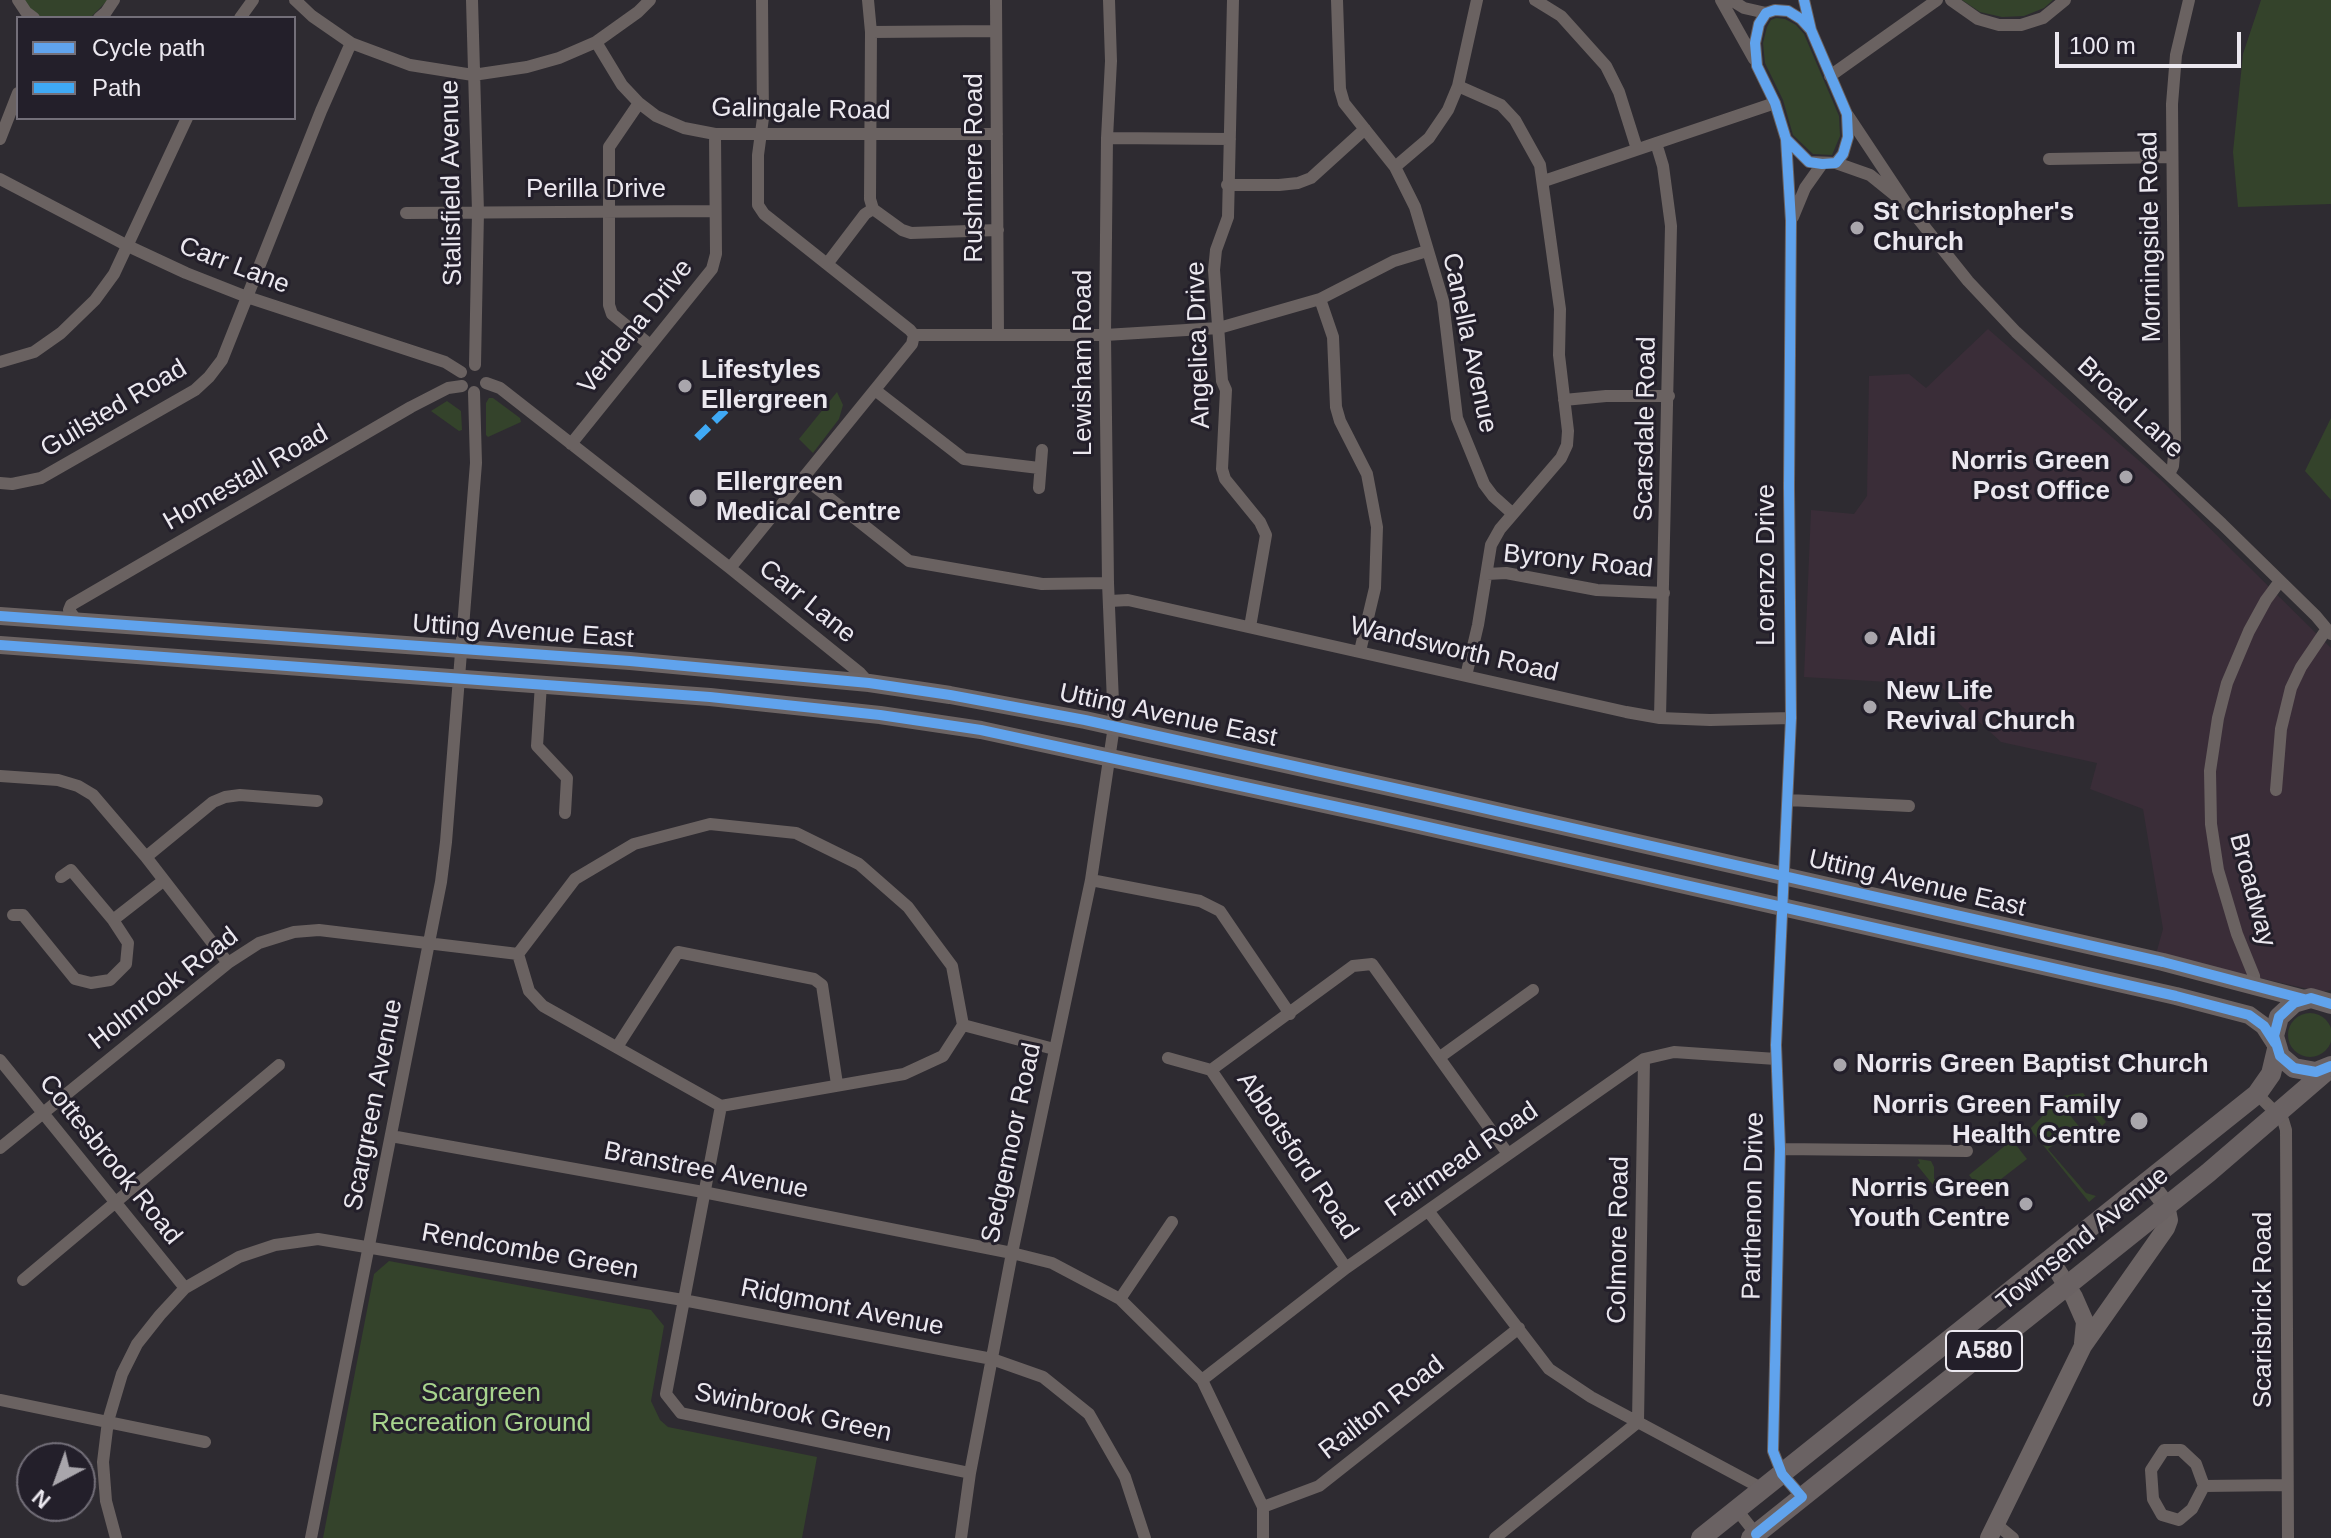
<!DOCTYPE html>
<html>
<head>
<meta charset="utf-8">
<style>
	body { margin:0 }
	#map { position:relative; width:2331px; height:1538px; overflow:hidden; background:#2e2b31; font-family:Arial,sans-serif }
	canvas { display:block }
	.legend { position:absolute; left:16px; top:16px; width:280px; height:104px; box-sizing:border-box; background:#231f2a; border:2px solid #736f79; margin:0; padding:10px 14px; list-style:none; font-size:24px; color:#ebe8ef }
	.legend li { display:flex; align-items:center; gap:16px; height:40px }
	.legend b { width:40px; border:2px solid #736f79 }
	.north { position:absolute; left:16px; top:1442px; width:80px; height:80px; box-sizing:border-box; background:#231f2a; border:2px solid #736f79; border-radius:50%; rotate:221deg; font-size:22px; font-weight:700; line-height:32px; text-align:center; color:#ebe8ef }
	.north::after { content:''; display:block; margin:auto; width:28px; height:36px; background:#a9a6ac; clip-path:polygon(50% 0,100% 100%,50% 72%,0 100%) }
	.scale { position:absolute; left:2055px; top:32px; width:186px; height:36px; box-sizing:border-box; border:4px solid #ebe8ef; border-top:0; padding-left:10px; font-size:24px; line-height:28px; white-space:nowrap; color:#ebe8ef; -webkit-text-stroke:6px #231f2a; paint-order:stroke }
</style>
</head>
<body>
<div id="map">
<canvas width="2331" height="1538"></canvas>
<ul class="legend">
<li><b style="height:10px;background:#60a3ed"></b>Cycle path</li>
<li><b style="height:10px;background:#3fa9f5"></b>Path</li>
</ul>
<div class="north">N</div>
<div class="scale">100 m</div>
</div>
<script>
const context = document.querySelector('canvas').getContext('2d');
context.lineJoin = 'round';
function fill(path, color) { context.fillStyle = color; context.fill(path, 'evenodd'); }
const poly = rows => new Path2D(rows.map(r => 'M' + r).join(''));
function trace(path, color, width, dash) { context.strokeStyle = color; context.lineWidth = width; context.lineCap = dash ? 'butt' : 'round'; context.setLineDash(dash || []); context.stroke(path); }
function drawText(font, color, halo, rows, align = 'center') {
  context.font = font + ' Arial,sans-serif'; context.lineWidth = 6; context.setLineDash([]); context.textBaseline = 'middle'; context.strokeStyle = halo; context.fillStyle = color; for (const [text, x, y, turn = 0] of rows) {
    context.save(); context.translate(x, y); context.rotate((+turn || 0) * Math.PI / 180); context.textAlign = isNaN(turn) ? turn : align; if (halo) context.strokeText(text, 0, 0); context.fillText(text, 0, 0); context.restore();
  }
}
const commercial = poly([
	[1988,329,2160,479,2331,648,2331,990,2321,992,2156,954,2163,929,2143,809,2090,789,2097,763,2001,742,1939,685,1804,677,1811,510,1854,514,1867,496,1869,376,1909,374,1926,388]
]);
const green = poly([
	[22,0,108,0,90,18,39,18],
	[1962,0,2053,0,2044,8,2024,16,2002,17,1980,12],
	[2261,0,2331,0,2331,204,2238,207,2233,152,2243,54],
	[1776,18,1785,19,1796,25,1804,34,1839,116,1840,136,1832,155,1813,154,1793,135,1783,100,1765,63,1763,43,1767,27,1771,20],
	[837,392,843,405,839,419,813,453,799,439],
	[489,398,493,398,520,418,521,422,488,437,486,435,486,403],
	[447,401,461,411,462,430,459,431,431,411],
	[2331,418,2331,500,2305,471],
	'2288 1035a22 22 0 1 1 44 0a22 22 0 1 1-44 0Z',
	[2083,1093,2106,1122,2102,1126,2083,1103,2069,1114,2085,1134,2070,1146,2062,1139,2048,1149,2086,1193,2096,1196,2089,1202,2030,1129,2062,1096],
	[2012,1140,2027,1159,1983,1193,1969,1175],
	[1918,1159,1931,1161,1934,1167,1934,1179,1952,1179,1952,1188,1942,1196,1917,1165,1920,1163],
	[389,1261,651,1310,664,1326,651,1401,660,1420,668,1427,817,1457,802,1538,323,1538,374,1274]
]);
const street = poly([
	[18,0,26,12,34,18],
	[295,0,312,16,351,43,410,65,473,75,527,67,559,58,596,42,638,12,650,0],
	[472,0,478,212,475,365],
	[762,0,763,118,758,155,758,205,764,214,910,330,914,335,1105,335,1219,328,1320,299,1394,261,1427,251],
	[996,0,998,335],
	[1233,0,1228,217,1216,250,1214,270,1222,381,1226,390,1222,469,1225,479,1260,522,1266,535,1250,627],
	[1337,0,1340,89,1344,103,1395,167,1415,207,1443,301,1457,418,1484,484,1493,496,1513,514],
	[1535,0,1561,16,1606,66,1619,92,1637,149],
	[1721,0,1754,59],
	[1731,0,1744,8,1766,13],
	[1804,0,1811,30,1847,114,1908,206,1968,281,2016,332,2222,524,2316,616,2331,634],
	[1951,0,1978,19,1999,25,2021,25,2043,18,2065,0],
	[99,18,106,12,114,0],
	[240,18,253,0],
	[871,32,996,31],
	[596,42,622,85,639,103,656,116,684,128,715,134,997,134],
	[1830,76,1937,0],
	[1458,86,1501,105,1515,120,1540,165,1560,309,1559,355,1568,431,1567,445,1561,458,1500,529,1491,545,1478,625,1466,676],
	[639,103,609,147,609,305,612,314,650,345],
	[1107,138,1230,139],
	[0,139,18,93],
	[1786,139,1809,162,1836,163,1870,175,1896,196],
	[1656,143,1663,166,1671,226,1660,718],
	[2049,159,2171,157],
	[1836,163,1843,154,1848,137,1847,114],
	[1395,167,1429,138,1448,110,1458,86,1477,0],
	[0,179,128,246,186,273,247,297,445,362,461,372],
	[1544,181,1775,103],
	[1227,185,1279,185,1298,183,1311,178,1365,129],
	[873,209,902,230,911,233,998,230],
	[406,213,715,211],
	[1793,217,1805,188,1822,164],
	[827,264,865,214,873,209,870,199,871,32,868,0],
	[1320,299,1333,337,1336,407,1340,421,1367,474,1377,527,1375,588,1360,651],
	[0,362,34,352,61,333,95,300,114,274,187,118],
	[486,383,500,388,730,568,860,673,869,683],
	[875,390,964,459,1039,468],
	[1564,400,1606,396,1669,396],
	[571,444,712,269,716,254,715,134],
	[2169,474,2173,466,2175,444,2172,104,2176,55,2189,0],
	[804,478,909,561,1042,584,1108,583],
	[0,483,12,484,41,478,195,390,209,377,222,360,321,111,351,43],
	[1039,488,1042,450],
	[730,568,912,344,914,335],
	[1487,574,1506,573,1597,590,1664,593],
	[1110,601,1128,600,1626,712,1660,718,1710,720,1791,718],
	[77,621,69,610,71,605,411,407,448,388,462,386],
	[541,684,537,746,567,778,565,813],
	[0,776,58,780,78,786,93,795,146,857,228,963],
	[2276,790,2281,729,2291,688,2301,667,2326,630],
	[1788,800,1909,806],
	[146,857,213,802,225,797,240,795,317,801],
	[1091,880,1200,901,1220,911,1290,1014],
	[13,915,23,915,75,979,91,983,110,980,126,964,128,943,113,920,71,870,61,877],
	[113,920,163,881],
	[518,954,529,991,543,1006,721,1106,904,1074,943,1056,963,1025,1054,1049],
	[518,954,575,879,634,844,710,824,796,833,859,864,908,907,952,966,963,1025],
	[2255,985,2254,976,2237,934,2218,870,2211,824,2210,771,2218,718,2227,683,2249,631,2266,600,2280,581],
	[617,1047,678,952,814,979,822,985,837,1084],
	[1440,1057,1533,990],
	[1168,1058,1211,1070,1353,966,1372,964,1508,1154],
	[0,1060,185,1288],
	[1211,1070,1346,1268],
	[2257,1094,2283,1120,2286,1130,2288,1538],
	[721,1106,666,1394,681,1413,970,1473],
	[391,1136,703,1192,1012,1253,1052,1263,1120,1299,1202,1380,1263,1507,1263,1538],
	[0,1148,228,963,259,943,294,932,319,930,518,954],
	[1780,1149,1967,1151],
	[1429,1212,1549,1369,1591,1397,1763,1489],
	[23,1280,279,1065],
	[1120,1299,1172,1222],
	[1202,1380,1346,1268,1644,1059,1674,1052,1776,1059],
	[0,1400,205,1442],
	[2204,1486,2196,1464,2181,1450,2164,1450,2151,1470,2153,1499,2162,1515,2179,1520,2192,1509,2204,1486,2287,1485],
	[1802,1497,1782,1474,1773,1451,1780,1149,1776,1045,1791,718,1789,486,1791,221,1786,139,1775,103,1757,66,1755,43,1759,24,1766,13,1775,10,1788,11,1801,19,1811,30],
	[1263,1507,1319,1486,1519,1328],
	[1737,1510,1756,1534,1756,1538],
	[1995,1523,2013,1538],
	[116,1538,106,1501,103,1462,108,1421,122,1374,137,1344,160,1315,185,1288,239,1257,275,1245,318,1239,683,1300,992,1359,1043,1377,1089,1414,1125,1477,1145,1538],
	[311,1538,441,882,446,842,476,463,474,392],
	[961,1538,970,1473,1012,1253,1091,880,1114,726,1108,583,1105,335,1107,138,1111,61,1109,0],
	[1495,1538,1638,1422,1644,1059]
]);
const secondary = poly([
	[0,616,630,661,869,683,950,695,1085,720,1430,796,2163,962,2304,999],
	[0,645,710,697,880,715,981,730,1375,815,2176,996,2249,1015,2264,1026,2275,1043],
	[2050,1259,2074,1297,2085,1322,2083,1343],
	[1989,1538,2083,1346,2166,1228,2169,1220,2166,1205,2148,1181]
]);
const primary = poly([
	[2331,1004,2311,998,2294,1003,2279,1017,2274,1036,2280,1056,2294,1068,2316,1072,2331,1066],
	[1701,1538,2257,1094,2271,1074,2277,1049],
	[1751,1538,2208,1173,2331,1067]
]);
const quiet = poly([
	[697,438,747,389]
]);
const cycleway = poly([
	[1786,139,1809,162,1822,164,1836,163,1843,154,1848,137,1847,114,1811,30,1804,0],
	[0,616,630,661,869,683,950,695,1085,720,1430,796,2163,962,2304,999],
	[0,645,710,697,880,715,981,730,1375,815,2176,996,2249,1015,2264,1026,2275,1043],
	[2331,1004,2311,998,2294,1003,2279,1017,2274,1036,2280,1056,2294,1068,2316,1072,2331,1066],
	[1756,1534,1802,1497,1782,1474,1773,1451,1780,1149,1776,1045,1791,718,1789,486,1791,221,1786,139,1775,103,1757,66,1755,43,1759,24,1766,13,1775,10,1788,11,1801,19,1811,30]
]);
const markers = [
	[1857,228,8,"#a9a6ac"],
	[685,386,8,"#a9a6ac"],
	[2126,477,8,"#a9a6ac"],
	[698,498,10,"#a9a6ac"],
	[1871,638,8,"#a9a6ac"],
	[1870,707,8,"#a9a6ac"],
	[1840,1065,8,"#a9a6ac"],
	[2139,1121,10,"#a9a6ac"],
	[2026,1204,8,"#a9a6ac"]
];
const shields = [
	[1984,1351,76]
];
const shieldNames = [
	["A580",1984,1351]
];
const streetNames = [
	["Galingale Road",801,110,1],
	["Rushmere Road",975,168,-90],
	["Stalisfield Avenue",452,183,-91],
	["Perilla Drive",596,190],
	["Morningside Road",2151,237,-91],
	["Carr Lane",234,266,21],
	["Verbena Drive",636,327,-51],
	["Canella Avenue",1469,343,78],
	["Angelica Drive",1199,345,-92],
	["Lewisham Road",1084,363,-90],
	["Broad Lane",2130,408,43],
	["Guilsted Road",114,409,-31],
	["Scarsdale Road",1646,429,-89],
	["Homestall Road",246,478,-30],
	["Byrony Road",1578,562,6],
	["Lorenzo Drive",1767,565,-90],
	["Carr Lane",807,602,39],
	["Utting Avenue East",523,632,4],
	["Wandsworth Road",1454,650,13],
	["Utting Avenue East",1168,716,12],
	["Utting Avenue East",1917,884,13],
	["Broadway",2252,890,75],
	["Holmrook Road",164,989,-38],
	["Scargreen Avenue",374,1105,-79],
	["Sedgemoor Road",1012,1143,-78],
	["Abbotsford Road",1297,1156,56],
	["Cottesbrook Road",110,1160,51],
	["Fairmead Road",1462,1160,-35],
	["Branstree Avenue",706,1171,11],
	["Parthenon Drive",1754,1206,-89],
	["Townsend Avenue",2083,1239,-39],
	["Colmore Road",1619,1240,-89],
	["Rendcombe Green",530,1252,10],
	["Ridgmont Avenue",842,1308,11],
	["Scarisbrick Road",2264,1310,-90],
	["Railton Road",1382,1408,-38],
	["Swinbrook Green",793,1413,12]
];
const poiNames = [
	["St Christopher's",1873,213],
	["Church",1873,243],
	["Lifestyles",701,371],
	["Ellergreen",701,401],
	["Norris Green",2110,462,"right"],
	["Post Office",2110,492,"right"],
	["Ellergreen",716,483],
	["Medical Centre",716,513],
	["Aldi",1887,638],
	["New Life",1886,692],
	["Revival Church",1886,722],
	["Norris Green Baptist Church",1856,1065],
	["Norris Green Family",2121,1106,"right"],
	["Health Centre",2121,1136,"right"],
	["Norris Green",2010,1189,"right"],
	["Youth Centre",2010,1219,"right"]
];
const parkNames = [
	["Scargreen",481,1394],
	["Recreation Ground",481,1424]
];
fill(commercial, '#3a2d38');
fill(green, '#34432b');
trace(street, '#6a6261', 12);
trace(secondary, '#6c6464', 18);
trace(primary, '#6a6263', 20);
trace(quiet, '#3fa9f5', 8, [16, 8]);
trace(cycleway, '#60a3ed', 10);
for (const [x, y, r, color] of markers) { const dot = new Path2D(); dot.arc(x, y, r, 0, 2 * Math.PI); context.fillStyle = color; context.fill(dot); trace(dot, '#231f2a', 3); }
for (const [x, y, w] of shields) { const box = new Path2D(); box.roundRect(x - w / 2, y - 20, w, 40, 6); context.fillStyle = '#231f2a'; context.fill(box); trace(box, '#ebe8ef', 2); }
drawText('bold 24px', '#ebe8ef', null, shieldNames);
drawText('26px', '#ebe8ef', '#231f2a', streetNames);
drawText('bold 26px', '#ebe8ef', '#231f2a', poiNames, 'left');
drawText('26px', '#a8d48e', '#231f2a', parkNames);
</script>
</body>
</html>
